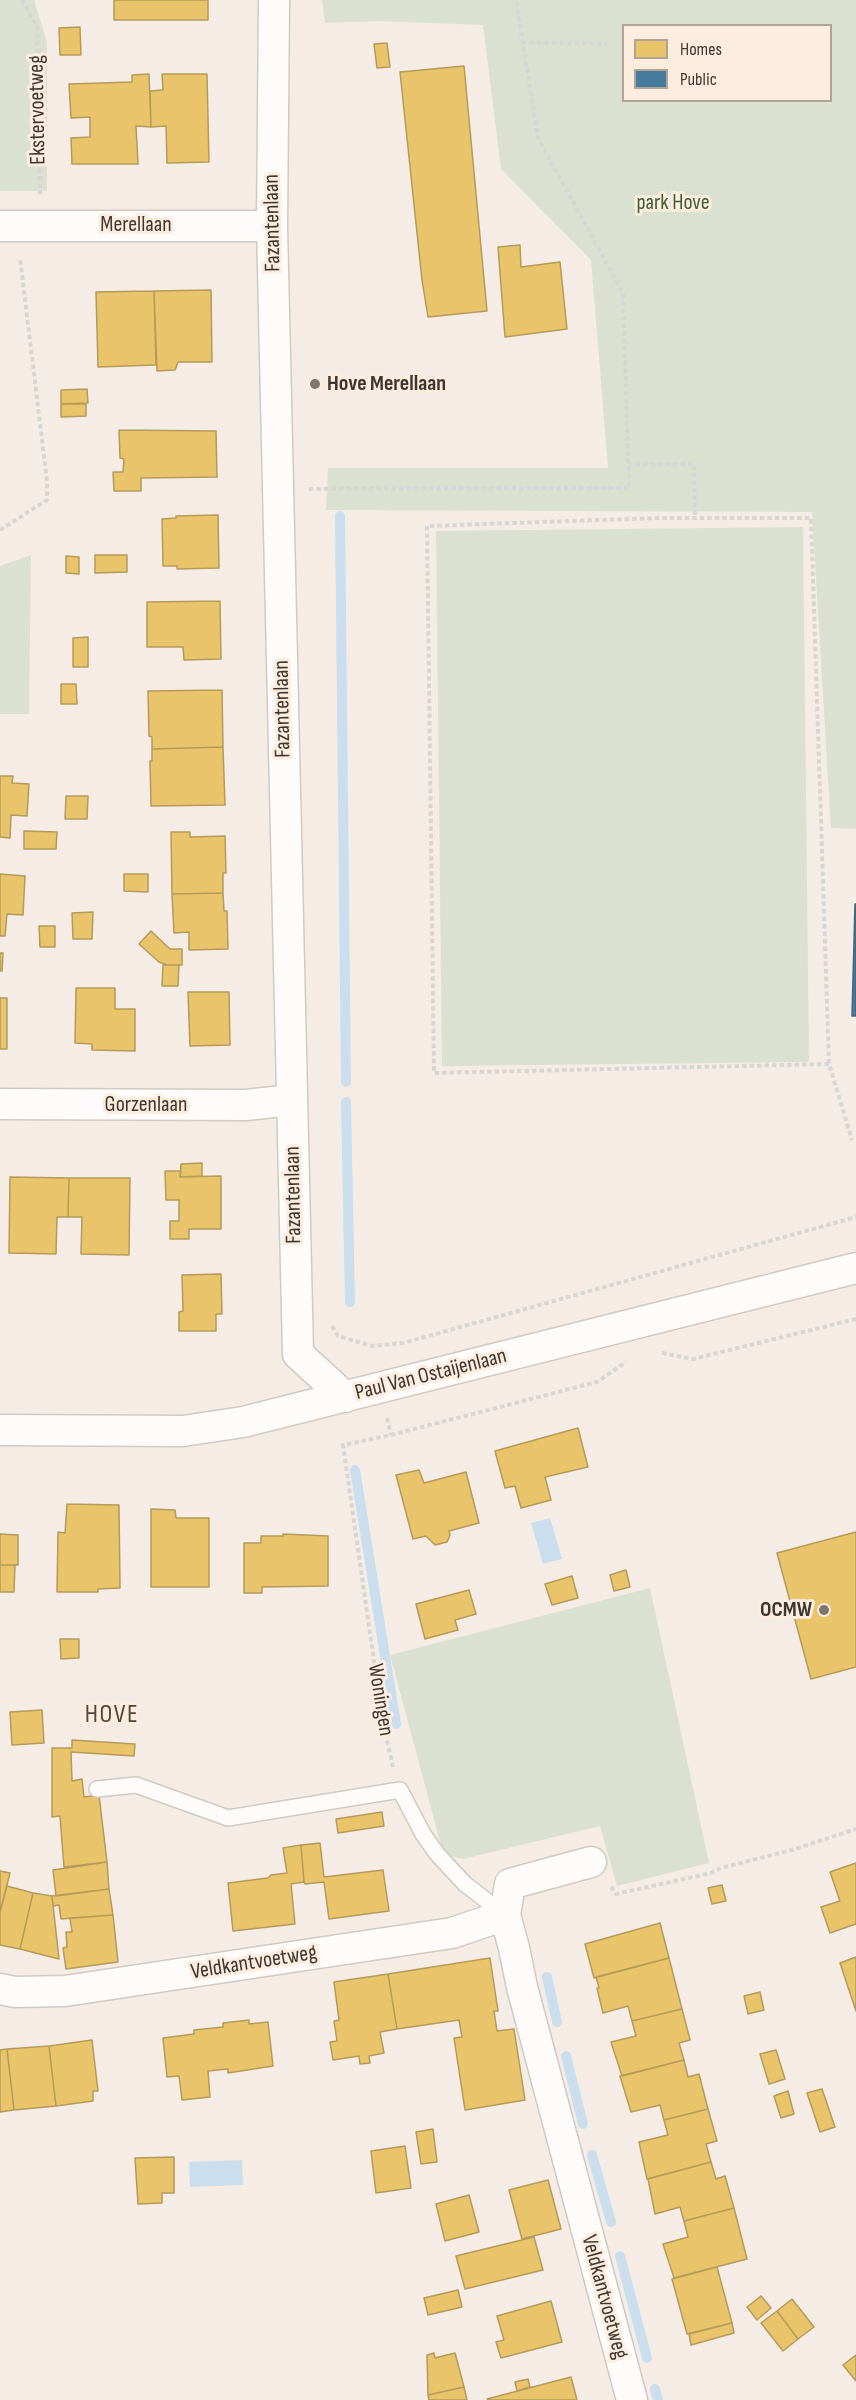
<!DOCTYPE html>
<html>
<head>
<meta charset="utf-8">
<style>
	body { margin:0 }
	#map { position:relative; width:856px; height:2400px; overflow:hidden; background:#f5ede5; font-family:"Sofia Sans Condensed",sans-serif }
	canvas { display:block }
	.legend { position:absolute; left:622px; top:24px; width:210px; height:78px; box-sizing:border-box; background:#fcedde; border:2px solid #b0a499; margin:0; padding:8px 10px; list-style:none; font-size:18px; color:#3d3731 }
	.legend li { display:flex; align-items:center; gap:12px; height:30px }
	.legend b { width:30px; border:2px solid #b0a499 }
</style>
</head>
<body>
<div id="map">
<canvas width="856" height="2400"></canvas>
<ul class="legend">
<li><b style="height:16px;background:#e9c46a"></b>Homes</li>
<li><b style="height:16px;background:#457b9d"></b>Public</li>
</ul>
</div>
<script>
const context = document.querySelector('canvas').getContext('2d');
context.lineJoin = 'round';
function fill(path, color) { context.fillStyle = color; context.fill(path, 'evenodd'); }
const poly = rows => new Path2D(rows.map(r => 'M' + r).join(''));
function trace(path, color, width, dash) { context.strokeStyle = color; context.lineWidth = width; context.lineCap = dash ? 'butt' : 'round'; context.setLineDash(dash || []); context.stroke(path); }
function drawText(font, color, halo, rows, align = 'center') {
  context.font = font + ' "Sofia Sans Condensed",sans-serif'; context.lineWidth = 6; context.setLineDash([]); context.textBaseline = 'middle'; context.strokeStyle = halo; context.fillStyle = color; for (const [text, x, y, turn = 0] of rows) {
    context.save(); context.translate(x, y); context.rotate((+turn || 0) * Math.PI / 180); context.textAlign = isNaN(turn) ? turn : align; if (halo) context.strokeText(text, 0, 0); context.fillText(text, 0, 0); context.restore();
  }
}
const green = poly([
	[0,0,34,0,47,42,47,191,0,191],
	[322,0,856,0,856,829,831,828,812,512,326,510,328,468,608,468,591,260,501,169,483,25,379,21,325,23],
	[624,26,830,26,830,100,624,100],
	[803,527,809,1062,442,1066,436,531],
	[31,555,29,714,0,714,0,566],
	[650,1588,709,1863,617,1886,600,1826,463,1859,450,1856,441,1845,390,1655]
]);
const water = poly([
	[550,1518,562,1559,543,1564,531,1523],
	[242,2160,243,2185,190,2187,189,2162]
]);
const homes = poly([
	[114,0,208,0,208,20,114,20,114,0],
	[80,27,81,55,60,55,59,28,80,27],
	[387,43,390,67,377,68,374,44,387,43],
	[464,66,487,311,428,317,422,280,400,72,464,66],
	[149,74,151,127,136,126,138,164,72,164,71,138,90,137,90,117,71,118,69,84,132,82,132,75,149,74],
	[162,74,207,74,209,162,167,163,166,126,151,127,150,91,163,90,162,74],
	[520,245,521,267,560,262,567,329,505,337,498,247,520,245],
	[211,290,212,362,178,362,175,370,157,371,154,291,211,290],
	[154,291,156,365,98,367,96,292,154,291],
	[87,389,88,403,61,404,61,390,87,389],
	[61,404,86,404,86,416,61,417,61,404],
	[119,430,216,431,217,477,141,478,141,491,114,491,113,472,123,472,124,459,120,458,119,430],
	[218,515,219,568,177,569,177,566,163,566,162,519,176,518,176,516,218,515],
	[95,555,127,555,127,572,95,573,95,555],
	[66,556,79,557,79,574,66,573,66,556],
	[220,601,221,659,184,660,183,647,147,647,147,602,220,601],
	[88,637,88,667,73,667,73,638,88,637],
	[61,684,76,684,77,704,61,704,61,684],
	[222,690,223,747,152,749,152,737,149,736,148,691,222,690],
	[223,747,225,805,151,806,150,761,152,761,152,749,223,747],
	[0,776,13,776,12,783,29,784,27,816,11,815,10,838,0,837,0,776],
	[66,796,88,796,87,819,65,819,66,796],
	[24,831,57,832,56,849,24,849,24,831],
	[171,832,190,832,190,837,225,836,226,873,223,873,223,893,172,894,171,832],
	[0,874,25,876,23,915,7,914,5,936,0,936,0,874],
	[124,874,148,874,148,892,124,891,124,874],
	[223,893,224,911,227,911,228,949,189,950,189,932,174,933,172,894,223,893],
	[93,912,92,939,73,939,72,913,93,912],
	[39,926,55,926,55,947,40,947,39,926],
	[151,931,170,949,182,949,182,965,167,965,159,962,139,944,151,931],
	[0,953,3,953,2,971,0,971,0,953],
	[163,965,179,965,178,986,162,986,163,965],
	[76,988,115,988,115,1009,135,1009,135,1051,92,1050,92,1044,75,1043,76,988],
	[188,992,229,992,230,1045,190,1046,188,992],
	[0,998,7,998,7,1049,0,1049,0,998],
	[202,1163,202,1176,180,1177,181,1164,202,1163],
	[165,1171,181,1171,180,1177,221,1176,221,1229,189,1229,189,1239,170,1239,170,1221,179,1221,179,1200,166,1200,165,1171],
	[10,1177,69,1178,68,1217,57,1217,56,1254,9,1253,10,1177],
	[69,1178,130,1178,129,1255,81,1254,82,1217,68,1217,69,1178],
	[221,1274,222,1314,216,1314,216,1331,179,1331,179,1312,183,1311,182,1275,221,1274],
	[578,1428,588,1467,545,1477,551,1500,521,1508,515,1486,505,1488,495,1451,578,1428],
	[419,1470,424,1483,466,1472,479,1523,449,1531,450,1535,447,1542,435,1545,426,1536,413,1539,396,1475,419,1470],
	[67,1504,119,1505,120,1588,98,1589,98,1592,57,1592,58,1532,65,1533,67,1504],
	[151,1509,175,1510,176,1518,209,1518,209,1587,151,1587,151,1509],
	[856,1532,856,1667,811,1679,777,1553,856,1532],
	[0,1534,18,1535,18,1565,0,1565,0,1534],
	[283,1534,328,1536,328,1586,262,1587,262,1593,244,1593,244,1543,261,1543,261,1536,283,1536,283,1534],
	[0,1565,15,1565,14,1592,0,1592,0,1565],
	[626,1570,630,1587,614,1591,610,1575,626,1570],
	[572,1576,578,1598,552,1605,545,1584,572,1576],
	[469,1590,476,1614,455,1620,458,1630,425,1639,416,1604,469,1590],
	[60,1639,79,1639,79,1658,61,1659,60,1639],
	[42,1710,44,1743,12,1745,10,1712,42,1710],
	[72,1740,135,1744,134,1756,71,1752,72,1781,82,1779,84,1797,99,1795,107,1862,64,1867,60,1816,52,1817,52,1748,72,1748,72,1740],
	[382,1812,384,1826,338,1833,336,1819,382,1812],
	[320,1843,324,1877,383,1870,389,1911,329,1919,324,1882,305,1884,304,1882,301,1845,320,1843],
	[301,1845,304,1882,291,1884,295,1924,233,1931,228,1883,268,1878,271,1875,287,1873,283,1848,301,1845],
	[107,1862,109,1889,56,1896,53,1870,107,1862],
	[856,1863,856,1924,830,1933,821,1907,840,1901,830,1872,856,1863],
	[0,1871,10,1873,0,1912,0,1871],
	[722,1885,726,1901,712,1904,708,1888,722,1885],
	[7,1886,33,1893,20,1949,0,1945,0,1912,7,1886],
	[109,1889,113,1915,61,1919,59,1905,53,1906,52,1896,109,1889],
	[33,1893,52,1896,59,1959,20,1949,33,1893],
	[113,1915,118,1962,66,1969,63,1948,67,1947,66,1932,72,1932,70,1918,113,1915],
	[660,1923,669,1958,594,1978,585,1944,660,1923],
	[856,1957,856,2011,840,1963,856,1957],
	[490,1958,498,2011,494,2011,497,2031,514,2029,525,2100,465,2110,454,2038,462,2037,459,2020,397,2029,388,1974,490,1958],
	[669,1958,682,2009,632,2021,628,2006,603,2013,597,1988,599,1988,596,1977,669,1958],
	[388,1974,397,2029,380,2032,384,2053,369,2056,370,2063,360,2064,359,2056,333,2060,330,2042,337,2041,334,2021,339,2020,334,1982,388,1974],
	[760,1992,764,2010,748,2014,744,1996,760,1992],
	[682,2009,690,2040,679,2043,684,2060,622,2076,611,2042,636,2036,632,2021,682,2009],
	[249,2020,249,2024,268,2022,273,2066,228,2073,228,2069,208,2071,210,2097,182,2100,179,2076,167,2077,163,2038,194,2034,194,2030,223,2027,223,2023,249,2020],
	[92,2040,98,2091,93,2091,93,2101,56,2106,49,2046,92,2040],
	[49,2046,56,2106,14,2110,7,2049,49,2046],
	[7,2049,14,2110,0,2112,0,2050,7,2049],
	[776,2050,785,2079,769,2084,760,2054,776,2050],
	[684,2060,688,2077,699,2074,708,2109,664,2120,660,2105,631,2112,620,2076,684,2060],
	[822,2089,835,2127,820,2132,807,2093,822,2089],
	[788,2091,794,2114,781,2118,774,2096,788,2091],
	[708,2109,717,2141,706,2144,711,2162,647,2179,639,2142,668,2135,664,2120,708,2109],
	[433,2129,437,2162,421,2164,416,2132,433,2129],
	[405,2146,411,2188,376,2193,371,2151,405,2146],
	[174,2157,174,2193,162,2193,162,2203,138,2204,135,2158,174,2157],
	[711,2162,716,2179,725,2176,734,2208,684,2221,680,2207,655,2214,648,2179,711,2162],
	[548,2180,561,2229,522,2239,509,2190,548,2180],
	[469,2195,479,2232,445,2241,436,2204,469,2195],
	[734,2208,747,2259,674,2278,663,2244,688,2237,684,2221,734,2208],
	[534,2237,543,2270,465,2289,456,2256,534,2237],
	[717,2267,732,2323,687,2334,672,2279,717,2267],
	[458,2290,462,2307,428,2315,424,2298,458,2290],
	[761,2296,771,2308,757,2320,747,2307,761,2296],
	[792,2299,814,2327,798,2339,777,2311,792,2299],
	[551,2301,562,2342,501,2358,496,2342,504,2340,497,2316,551,2301],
	[777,2311,798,2339,783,2351,761,2323,777,2311],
	[732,2323,734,2333,691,2345,689,2334,732,2323],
	[434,2353,435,2358,455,2353,464,2387,428,2395,427,2355,434,2353],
	[856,2355,856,2381,843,2365,856,2355],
	[571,2377,577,2400,488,2400,487,2399,571,2377],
	[528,2379,530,2387,517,2391,515,2382,528,2379],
	[464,2387,467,2400,429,2400,428,2395,464,2387]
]);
const public = poly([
	[855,904,856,904,856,1016,852,1016,855,904]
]);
const stream = poly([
	[340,516,346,1082],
	[346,1102,350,1302],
	[355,1470,396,1724],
	[547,1977,557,2022],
	[566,2056,583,2124],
	[592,2155,611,2222],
	[620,2256,647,2358],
	[655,2389,658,2400]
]);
const path = poly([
	[22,0,37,27,40,194],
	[522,42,607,44],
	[628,465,694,464,695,518],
	[309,489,629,488,623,293,538,138,516,0],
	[0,530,47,500,47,481,20,258],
	[829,1064,434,1073,427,526,659,518,811,518,829,1064,852,1140],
	[332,1326,338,1336,372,1346,403,1343,856,1217],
	[662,1353,693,1359,856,1319],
	[387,1418,391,1435],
	[393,1767,383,1723,343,1445,391,1435,597,1382,626,1362],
	[611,1887,616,1894,711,1873,721,1868,792,1850,856,1829]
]);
const lane = poly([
	[97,1789,136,1785,228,1818,400,1790,423,1834,437,1854,465,1884,505,1915]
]);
const street = poly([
	[274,0,272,226,298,1354,345,1397],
	[0,226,272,226],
	[0,1104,246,1105,292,1100],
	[0,1430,183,1431,243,1422,856,1268],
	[591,1862,510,1884,505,1915,514,1948,522,1987,632,2400],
	[0,1989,15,1992,65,1991,452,1933,505,1915]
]);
const markers = [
	[315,384,6,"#7d7770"],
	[824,1610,6,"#7d7770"]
];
const streetNames = [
	["Ekstervoetweg",38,110,-91],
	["Fazantenlaan",273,223,-91],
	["Merellaan",136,225],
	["Fazantenlaan",283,709,-91],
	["Gorzenlaan",146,1105],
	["Fazantenlaan",294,1195,-91],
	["Paul Van Ostaijenlaan",431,1375,-14],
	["Woningen",380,1700,81],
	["Veldkantvoetweg",254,1963,-9],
	["Veldkantvoetweg",604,2297,75]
];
const parkNames = [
	["park Hove",673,203]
];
const poiNames = [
	["Hove Merellaan",327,384],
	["OCMW",812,1610,"right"]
];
const quarterNames = [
	["HOVE",112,1715]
];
fill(green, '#dae1d0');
fill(water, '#cadeed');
fill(homes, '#e9c46a');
trace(homes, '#b59a59', 1.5);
fill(public, '#457b9d');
trace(public, '#43677d', 1.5);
trace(stream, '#cadeed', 10);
trace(lane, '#d0cac4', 18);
trace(street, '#d0cac4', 33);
trace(path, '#d8d6d4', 4, [4.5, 3]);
trace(lane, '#fefcfb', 15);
trace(street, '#fefcfb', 30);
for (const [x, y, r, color] of markers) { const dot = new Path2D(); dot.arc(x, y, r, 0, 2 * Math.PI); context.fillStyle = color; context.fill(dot); trace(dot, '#fcedde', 2); }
drawText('22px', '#3d3731', '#fcedde', streetNames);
drawText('22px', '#3d5e33', '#fcedde', parkNames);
drawText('bold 22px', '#3d3731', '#fcedde', poiNames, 'left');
context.letterSpacing = '1.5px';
drawText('26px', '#53473b', '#fcedde', quarterNames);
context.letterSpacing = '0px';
</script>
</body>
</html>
